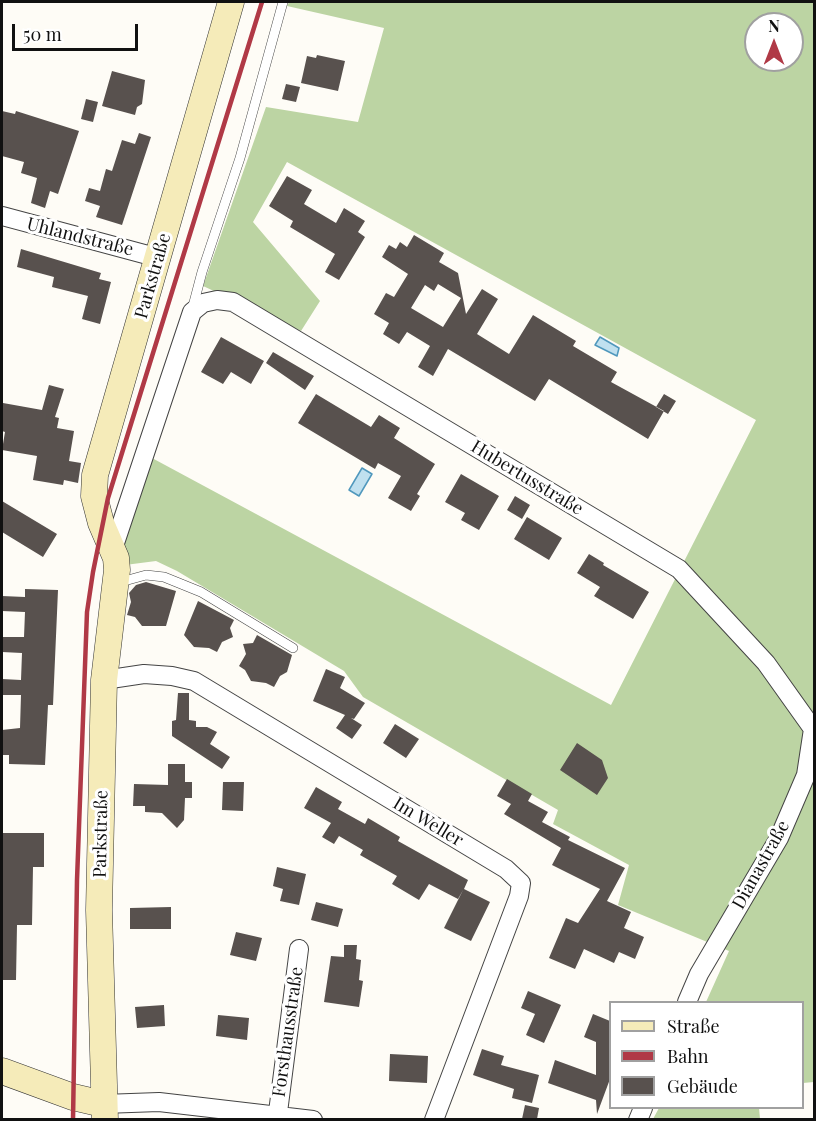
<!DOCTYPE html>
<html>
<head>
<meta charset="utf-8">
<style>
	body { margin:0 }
	#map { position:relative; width:816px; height:1121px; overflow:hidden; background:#fefcf6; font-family:"Playfair Display",serif }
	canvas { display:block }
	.frame { position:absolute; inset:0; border:3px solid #111; pointer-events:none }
	.legend { position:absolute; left:609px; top:1001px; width:195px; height:108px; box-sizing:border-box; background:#fff; border:2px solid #a0a0a0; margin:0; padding:8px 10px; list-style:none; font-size:18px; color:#111 }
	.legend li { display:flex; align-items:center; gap:12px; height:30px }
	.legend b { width:30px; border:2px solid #a0a0a0 }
	.north { position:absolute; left:744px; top:12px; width:60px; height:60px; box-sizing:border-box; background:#fff; border:2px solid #a0a0a0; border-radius:50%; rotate:0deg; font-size:16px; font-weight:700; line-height:24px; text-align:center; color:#111 }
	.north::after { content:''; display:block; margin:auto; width:21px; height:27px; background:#b03946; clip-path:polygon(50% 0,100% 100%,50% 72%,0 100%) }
	.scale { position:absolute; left:12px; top:24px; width:126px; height:27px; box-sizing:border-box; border:3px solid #111; border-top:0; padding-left:8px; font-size:18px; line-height:21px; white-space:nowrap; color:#111; -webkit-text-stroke:4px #fff; paint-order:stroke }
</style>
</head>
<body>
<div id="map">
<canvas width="816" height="1121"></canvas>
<div class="frame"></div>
<ul class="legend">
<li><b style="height:8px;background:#f5ebb9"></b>Straße</li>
<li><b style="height:8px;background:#b03946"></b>Bahn</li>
<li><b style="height:16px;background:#58514e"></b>Gebäude</li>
</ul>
<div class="north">N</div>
<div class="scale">50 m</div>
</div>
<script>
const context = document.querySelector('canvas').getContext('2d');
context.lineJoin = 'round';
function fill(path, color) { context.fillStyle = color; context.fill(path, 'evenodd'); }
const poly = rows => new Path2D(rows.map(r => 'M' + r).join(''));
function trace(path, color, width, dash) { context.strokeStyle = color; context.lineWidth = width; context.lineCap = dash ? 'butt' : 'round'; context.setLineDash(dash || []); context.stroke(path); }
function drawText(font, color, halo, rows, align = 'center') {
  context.font = font + ' "Playfair Display",serif'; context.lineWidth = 6; context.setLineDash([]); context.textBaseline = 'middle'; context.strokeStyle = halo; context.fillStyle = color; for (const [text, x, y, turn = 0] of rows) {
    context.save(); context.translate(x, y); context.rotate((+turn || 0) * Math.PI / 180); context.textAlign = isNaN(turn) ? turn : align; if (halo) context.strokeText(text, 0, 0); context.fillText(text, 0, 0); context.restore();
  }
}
const forest = poly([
	[289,2,814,2,814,1082,803,1083,802,1002,706,1002,729,951,618,905,629,865,553,824,558,810,363,697,344,671,177,571,156,561,125,565,121,538,152,458,611,705,756,420,287,162,253,222,320,301,301,331,203,286,266,107,358,122,384,28,287,6],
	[756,24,792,24,792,60,756,60],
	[659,1108,759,1108,760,1119,653,1119]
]);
const water = poly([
	[600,337,619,348,617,356,595,345,600,337],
	[362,468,372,474,359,496,349,490,362,468]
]);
const building = poly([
	[317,55,345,61,338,91,301,83,307,56,316,58],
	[112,71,145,80,142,104,137,107,135,115,102,106],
	[286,84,300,87,296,102,282,99],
	[86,99,98,102,93,122,81,119],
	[2,111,15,114,16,111,79,131,58,194,50,191,45,208,31,203,37,178,21,173,24,162,2,156],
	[139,133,151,137,122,225,96,217,100,206,85,201,89,188,100,191,106,169,112,171,122,140,135,144],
	[287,176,312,190,304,204,336,223,344,208,365,221,358,232,365,237,339,280,325,272,335,254,290,227,293,221,269,206],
	[414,235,444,253,439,262,458,273,466,314,482,289,498,299,477,334,509,354,533,315,576,341,573,346,617,372,611,382,664,411,648,439,549,379,535,401,448,349,433,376,418,367,430,346,407,332,399,344,383,334,389,323,374,314,386,293,394,297,408,274,382,257,389,245,396,249,400,242,407,247],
	[438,284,461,298,443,327,411,308,425,285,434,291],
	[21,249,101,273,99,279,111,282,100,324,82,319,88,296,52,287,54,277,17,267],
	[221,337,264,361,251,384,231,372,223,384,201,372],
	[273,352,314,376,305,390,266,363],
	[49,385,64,389,55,417,59,418,57,428,74,431,69,461,81,463,78,483,64,480,63,485,33,480,37,456,2,450,5,432,2,431,3,403,42,410],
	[316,394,371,427,379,415,400,428,394,438,435,464,417,494,420,496,411,511,388,498,401,476,378,463,375,469,298,423],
	[664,394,676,401,668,414,656,407],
	[461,474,499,496,479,530,461,520,465,513,445,502],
	[515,496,530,505,522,519,507,510],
	[2,501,57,534,43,557,2,532],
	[527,517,562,538,549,560,514,539],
	[589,554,604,563,603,565,649,592,633,619,594,596,600,587,577,573],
	[146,582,176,591,166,626,142,626,135,617,127,615,131,602,129,593,136,585],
	[25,589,58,590,53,705,48,705,45,765,9,764,9,755,2,755,2,730,20,728,21,695,2,695,2,679,21,680,22,653,2,652,2,637,24,637,25,612,2,611,2,596,25,597],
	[198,601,234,620,230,628,233,637,222,642,217,652,209,648,194,647,184,635],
	[257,635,292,655,287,672,280,676,274,687,266,683,251,681,245,670,239,666,246,654,243,644,253,643],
	[326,669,345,677,340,688,365,703,354,719,351,718,362,725,352,739,336,728,345,715,313,701],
	[178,693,189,693,189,720,196,721,196,727,207,727,217,732,210,744,230,757,222,769,172,736,172,721,176,720],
	[395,724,419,739,406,758,383,743],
	[577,743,602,760,608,778,597,795,560,770],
	[168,764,185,764,185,782,192,782,192,798,185,798,184,820,177,828,162,813,145,812,145,806,133,806,134,784,168,785],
	[507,779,532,794,528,801,548,812,542,822,570,837,568,840,625,868,607,901,631,912,624,928,644,937,635,959,619,952,614,963,584,949,575,969,549,958,566,918,578,923,600,889,552,865,561,848,504,814,511,804,497,796],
	[223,782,244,782,243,811,222,810],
	[316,787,342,802,338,809,365,824,368,818,400,837,398,841,468,880,464,889,490,902,471,941,444,928,463,890,458,899,429,884,419,900,392,884,397,876,360,855,363,850,339,836,334,844,322,837,331,823,304,808],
	[2,833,44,833,44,867,33,867,32,925,17,925,16,980,2,980],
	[277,867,306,874,299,905,280,901,283,889,273,886],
	[316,902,343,909,338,927,311,920],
	[171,907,171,929,130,929,130,908],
	[236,932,262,938,256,961,230,955],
	[344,945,357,945,356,959,361,960,359,980,363,981,359,1007,324,1002,331,956,344,957],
	[528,991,561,1005,544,1043,526,1035,535,1014,521,1008],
	[164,1005,165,1026,137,1028,135,1007],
	[593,1014,610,1021,610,1079,597,1114,596,1100,548,1083,555,1060,596,1075,596,1042,584,1037],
	[218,1015,249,1018,247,1040,216,1036],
	[482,1049,504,1056,501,1065,539,1075,532,1103,512,1098,514,1089,473,1075],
	[390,1054,428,1056,427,1083,389,1081],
	[525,1105,539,1108,537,1119,522,1119]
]);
const lane = poly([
	[192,310,202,272,240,158,283,2],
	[117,583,146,575,164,577,201,592,293,648]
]);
const street = poly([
	[2,216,159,258],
	[113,549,192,312,203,303,217,300,233,302,679,569,766,663,813,729,806,775,779,838,699,974,687,1002],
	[104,680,144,674,172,676,194,681,506,869,521,883,519,896,434,1120],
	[103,1104,159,1102,313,1120],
	[277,1120,299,949],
	[638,1120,643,1108]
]);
const secondary = poly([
	[2,1071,73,1097,103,1104],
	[105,1120,99,910,104,680,117,570,116,558,101,523,94,496,95,475,231,2]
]);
const rail = poly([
	[73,1120,77,880,87,612,93,572,108,498,262,2]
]);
const streetNames = [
	["Uhlandstraße",80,237,14],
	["Parkstraße",153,276,-74],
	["Hubertusstraße",527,478,31],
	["Im Weller",428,822,31],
	["Parkstraße",101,834,-89],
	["Dianastraße",761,865,-61],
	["Forsthausstraße",288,1032,-82]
];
fill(forest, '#bcd4a3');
fill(water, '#c0e0ef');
trace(water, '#5098bd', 1.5);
fill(building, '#58514e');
trace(lane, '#444', 10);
trace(street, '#444', 20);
trace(secondary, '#333', 27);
trace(lane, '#fff', 9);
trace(street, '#fff', 18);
trace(secondary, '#f5ebb9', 26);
trace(rail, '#b03946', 4.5);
drawText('18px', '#111', '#fff', streetNames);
</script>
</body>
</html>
